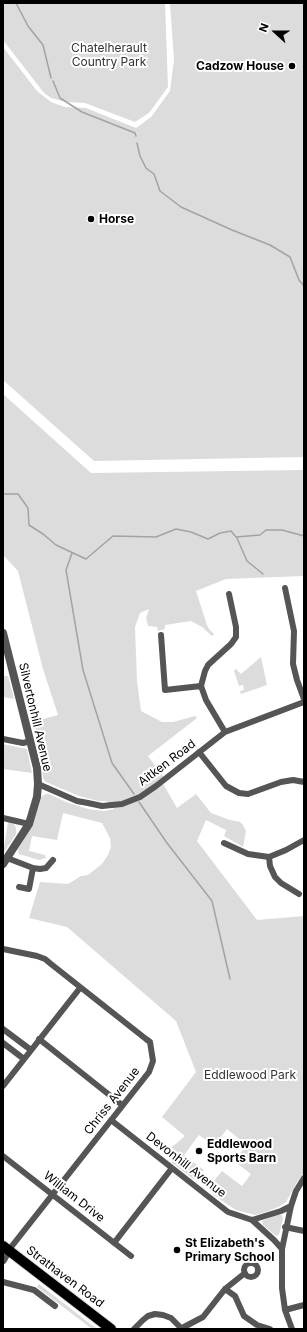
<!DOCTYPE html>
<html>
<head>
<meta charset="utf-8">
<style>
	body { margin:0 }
	#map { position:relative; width:307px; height:1332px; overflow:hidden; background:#fff; font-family:Inter,sans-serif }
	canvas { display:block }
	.frame { position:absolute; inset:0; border:4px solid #000; pointer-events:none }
	.north { position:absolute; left:255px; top:12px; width:40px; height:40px; -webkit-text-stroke:3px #fff; paint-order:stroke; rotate:291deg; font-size:11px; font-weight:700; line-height:16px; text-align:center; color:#000 }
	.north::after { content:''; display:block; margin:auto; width:14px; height:18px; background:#000; clip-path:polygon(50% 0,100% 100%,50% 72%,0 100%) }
</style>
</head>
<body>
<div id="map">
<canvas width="307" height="1332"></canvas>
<div class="frame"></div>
<div class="north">N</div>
</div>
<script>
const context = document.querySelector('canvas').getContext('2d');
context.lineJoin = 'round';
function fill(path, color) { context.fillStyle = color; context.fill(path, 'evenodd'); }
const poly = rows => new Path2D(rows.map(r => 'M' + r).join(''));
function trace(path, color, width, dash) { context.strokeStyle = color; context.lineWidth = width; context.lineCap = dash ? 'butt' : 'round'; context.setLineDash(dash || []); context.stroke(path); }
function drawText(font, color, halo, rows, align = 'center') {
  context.font = font + ' Inter,sans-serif'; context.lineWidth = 4; context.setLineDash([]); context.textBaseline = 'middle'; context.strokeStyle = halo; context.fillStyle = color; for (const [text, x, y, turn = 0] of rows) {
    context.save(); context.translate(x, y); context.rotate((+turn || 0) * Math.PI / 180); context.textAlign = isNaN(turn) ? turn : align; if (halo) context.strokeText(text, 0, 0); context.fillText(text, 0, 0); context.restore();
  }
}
const green = poly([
	[3,3,165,3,168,87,149,113,135,122,85,103,66,102,51,98,44,93,3,40],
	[170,3,304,3,304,457,94,461,3,380,3,47,37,91,51,102,65,107,86,108,136,128,151,117,170,91,174,60],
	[3,394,91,473,304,470,304,576,226,579,196,591,207,625,209,629,214,634,212,636,202,627,191,621,165,625,165,629,158,631,157,627,148,626,146,618,149,609,140,613,135,627,137,681,141,711,162,722,173,722,195,716,197,718,148,756,165,779,162,782,177,808,196,794,211,813,230,820,240,822,243,825,246,831,243,847,224,836,226,830,206,820,197,841,257,920,304,916,304,1172,296,1184,286,1202,280,1206,269,1211,255,1215,236,1210,215,1196,210,1191,210,1187,212,1182,213,1182,222,1171,242,1186,251,1174,234,1161,243,1150,241,1148,244,1143,227,1129,214,1146,199,1135,184,1155,204,1170,201,1173,205,1176,200,1181,193,1179,171,1162,177,1154,171,1148,185,1136,162,1117,196,1072,176,1021,67,927,29,918,40,882,68,884,81,876,88,875,102,864,108,855,111,847,110,838,102,823,63,813,57,840,32,836,29,851,45,855,46,858,39,860,19,854,18,849,33,824,42,796,46,794,49,794,66,802,88,809,104,811,114,809,107,801,98,801,79,796,46,782,43,778,40,753,32,722,58,715,43,669,18,571,3,555],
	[261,657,267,685,241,694,240,691,244,690,243,685,239,686,234,671,236,669,241,674],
	[3,676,8,676,14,699,3,697],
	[3,744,27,749,32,773,3,769],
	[8,822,14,824,16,828,16,834,3,854],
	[278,1214,282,1215,283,1218,279,1235,276,1236,263,1225,262,1221],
	[39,1284,97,1329,92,1329,37,1287]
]);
const stream = poly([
	[16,3,28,26,43,45,51,78],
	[53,81,60,98,82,112,135,133,136,136],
	[137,143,140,156,146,168,154,174,160,191,181,207,232,230,270,245,290,257,299,280,304,286],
	[3,494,18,494,28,508,29,525,43,534,56,545,86,559,113,536,156,537,176,529,191,532,208,539,220,533,231,531,236,537,260,535,266,530,282,530,304,536],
	[237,538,247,561,263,574],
	[72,553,66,570,83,670,112,763,134,794],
	[139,802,167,843,212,901,230,979]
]);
const minor = poly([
	[285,588,294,631,293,664,297,680,304,699],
	[161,635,165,690,201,686],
	[225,732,206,700,201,686,205,671,208,665,231,644,236,637,236,627,229,594],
	[3,739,23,743,31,741],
	[199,752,226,786,239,793,248,794,281,782,293,780,304,782],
	[38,784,77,801,88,803,102,806,122,804,140,797,156,786,225,732,304,702],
	[3,818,29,824],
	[224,843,248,854,269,857,286,850,304,840],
	[269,857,270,866,275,877,281,883,299,894],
	[7,858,33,868,40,869,46,868,53,860],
	[19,887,29,889,33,868],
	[3,949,37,956,45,959,51,964,146,1039,150,1042,153,1061,149,1072,8,1251],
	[3,1029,31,1050],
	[39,1039,122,1105],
	[3,1043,24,1059],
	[3,1086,80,988],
	[111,1120,228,1212,252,1220,281,1211,291,1206],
	[3,1156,131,1256],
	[252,1220,274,1240,282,1249],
	[285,1227,304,1231],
	[114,1243,172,1168],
	'244 1270a7 7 0 1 1 14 0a7 7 0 1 1-14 0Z',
	[3,1282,34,1290,55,1306],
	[225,1289,235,1296,244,1316,257,1325,270,1329],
	[285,1310,304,1305],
	[182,1328,203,1317,225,1289,245,1273],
	[134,1329,143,1320,148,1316,155,1314,163,1315,171,1318,182,1329],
	[292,1329,285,1310,282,1288,282,1249,291,1206,296,1191,304,1178]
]);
const tertiary = poly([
	[3,633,37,768,38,784,37,797,29,824,3,864],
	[3,1260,8,1251]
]);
const primary = poly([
	[3,1246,111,1329]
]);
const markers = [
	[292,66,4,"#000"],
	[91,219,4,"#000"],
	[199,1151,4,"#000"],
	[177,1250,4,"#000"]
];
const parkNames = [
	["Chatelherault",109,48],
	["Country Park",109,62],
	["Eddlewood Park",250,1075]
];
const poiNames = [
	["Cadzow House",284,66,"right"],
	["Horse",99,219],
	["Eddlewood",207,1144],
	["Sports Barn",207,1158],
	["St Elizabeth's",185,1243],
	["Primary School",185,1257]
];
const streetNames = [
	["Silvertonhill Avenue",35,717,77],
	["Aitken Road",167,763,-37],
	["Chriss Avenue",112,1101,-52],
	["Devonhill Avenue",186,1165,38],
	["William Drive",74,1197,38],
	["Strathaven Road",65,1277,37]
];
fill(green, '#dcdcdc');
trace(stream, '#a3a3a3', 1.5);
trace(primary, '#dbdbdb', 12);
trace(minor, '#555', 6);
trace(tertiary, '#555', 8);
trace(primary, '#000', 10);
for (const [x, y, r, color] of markers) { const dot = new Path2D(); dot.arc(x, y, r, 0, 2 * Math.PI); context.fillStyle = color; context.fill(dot); trace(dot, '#fff', 1.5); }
drawText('12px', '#333', '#fff', parkNames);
drawText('bold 12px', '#000', '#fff', poiNames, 'left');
drawText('12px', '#000', '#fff', streetNames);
</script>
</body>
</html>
